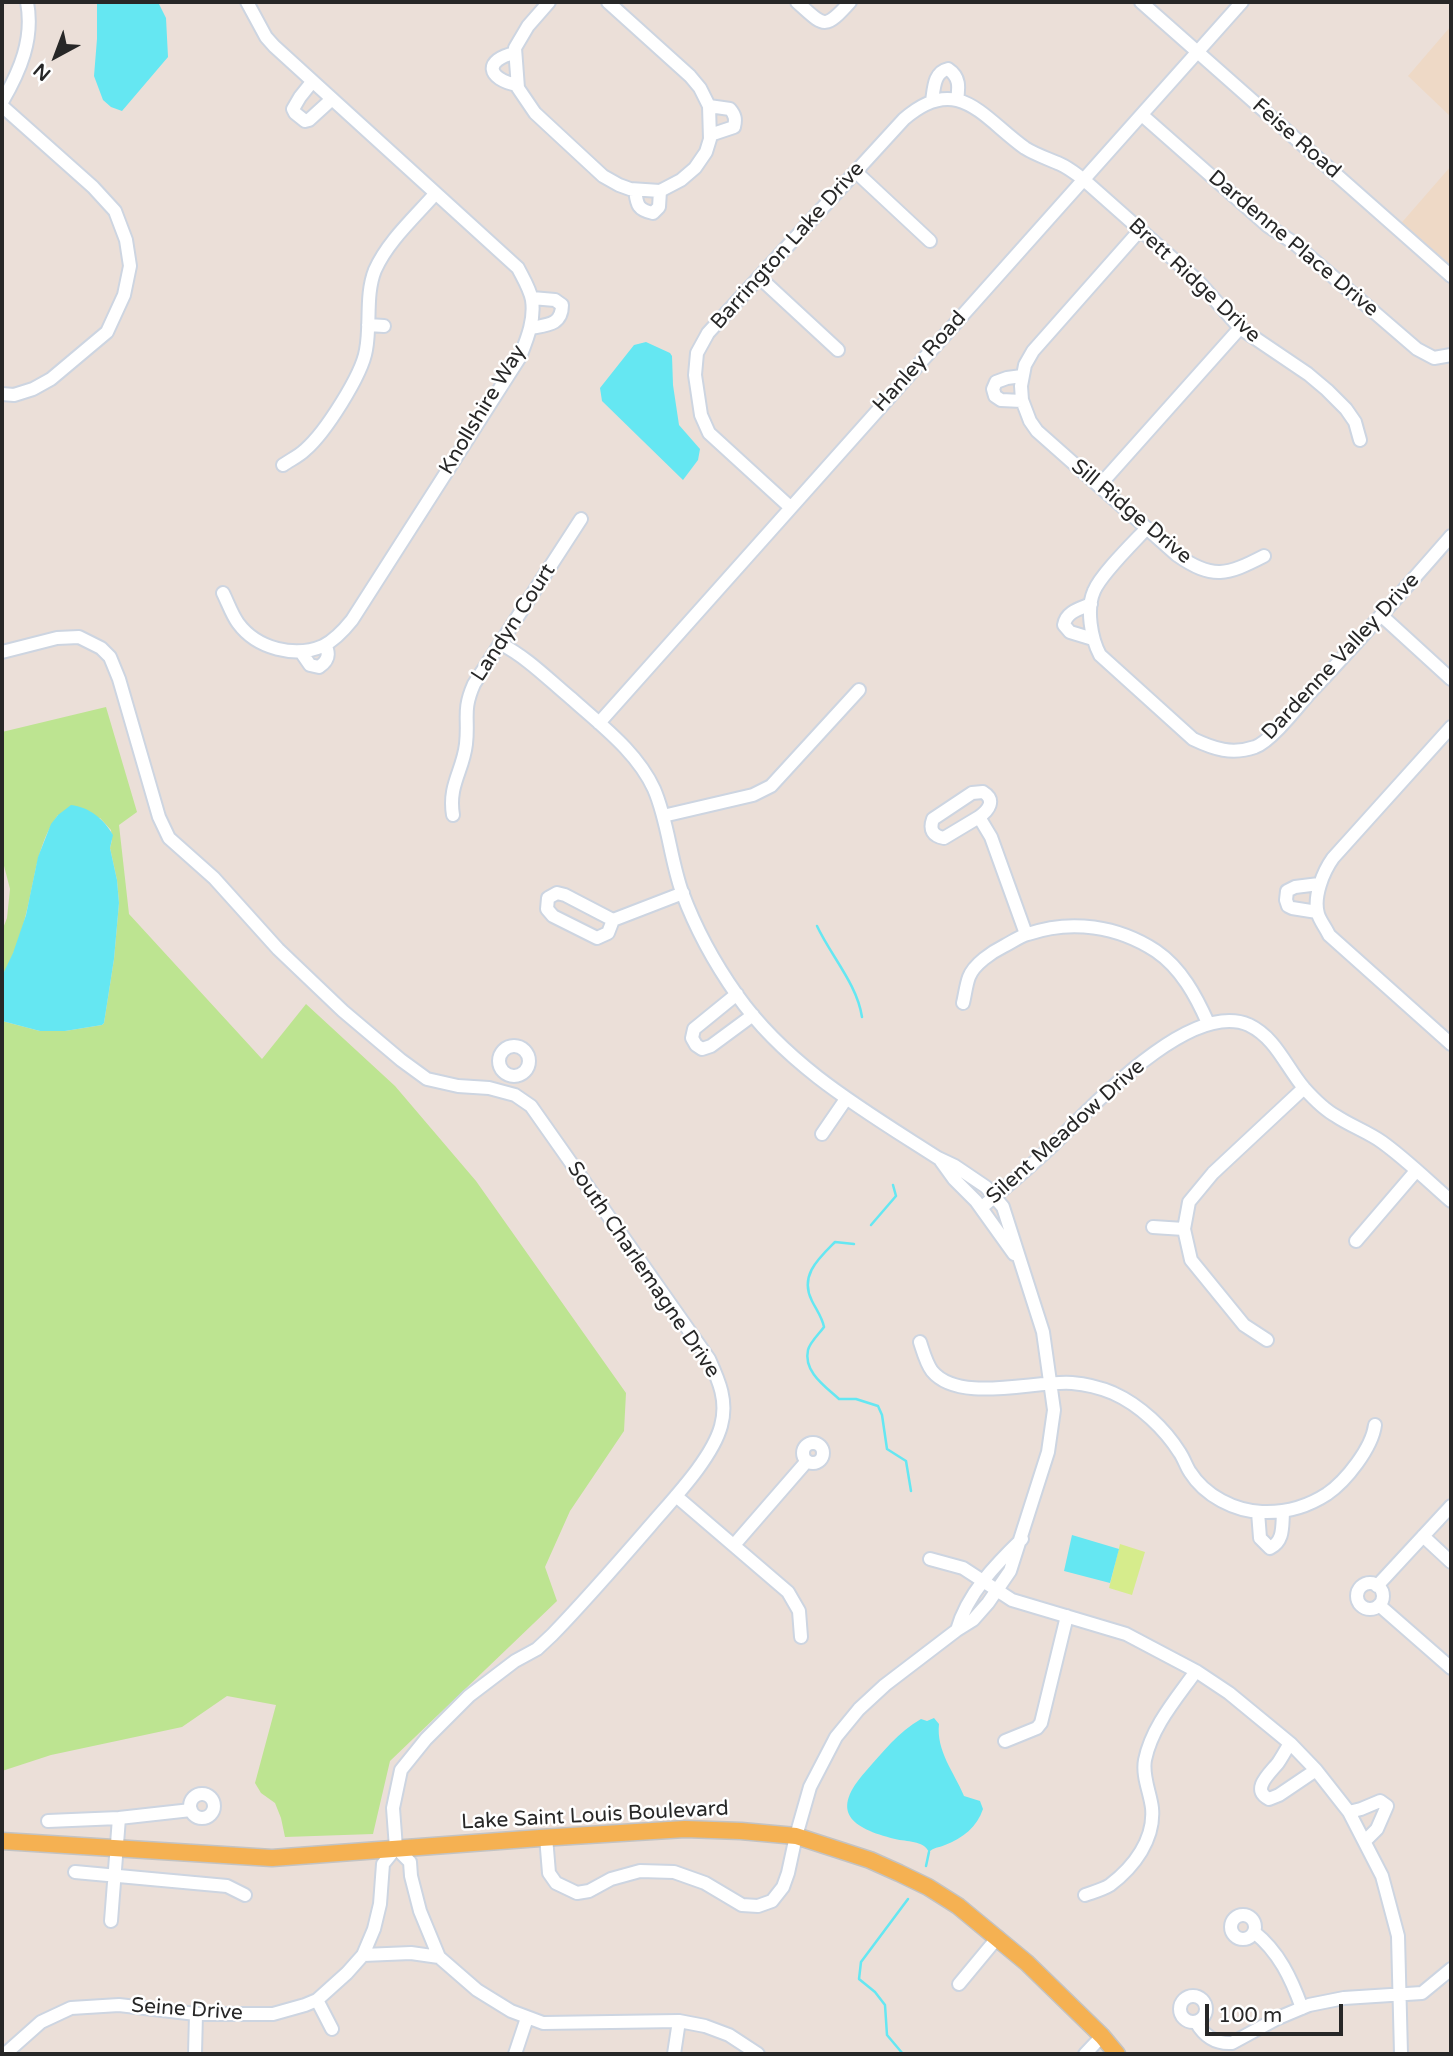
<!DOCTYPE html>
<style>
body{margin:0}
#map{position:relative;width:1453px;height:2056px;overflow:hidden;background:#ebdfd8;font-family:"Varela Round",sans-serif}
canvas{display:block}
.frame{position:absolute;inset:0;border:4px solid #272727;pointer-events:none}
.north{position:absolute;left:21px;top:21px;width:70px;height:70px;-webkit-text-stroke:5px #fff;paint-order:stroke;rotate:221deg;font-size:19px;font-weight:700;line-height:28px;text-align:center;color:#272727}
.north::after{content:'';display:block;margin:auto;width:24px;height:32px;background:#272727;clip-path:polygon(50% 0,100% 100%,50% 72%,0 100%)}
.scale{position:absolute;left:1205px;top:2004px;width:138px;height:32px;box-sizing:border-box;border:4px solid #272727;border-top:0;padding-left:9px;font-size:21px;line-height:24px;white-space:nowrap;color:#272727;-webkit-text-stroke:5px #fff;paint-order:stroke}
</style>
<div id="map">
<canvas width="1453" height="2056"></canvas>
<div class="frame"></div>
<div class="north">N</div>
<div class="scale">100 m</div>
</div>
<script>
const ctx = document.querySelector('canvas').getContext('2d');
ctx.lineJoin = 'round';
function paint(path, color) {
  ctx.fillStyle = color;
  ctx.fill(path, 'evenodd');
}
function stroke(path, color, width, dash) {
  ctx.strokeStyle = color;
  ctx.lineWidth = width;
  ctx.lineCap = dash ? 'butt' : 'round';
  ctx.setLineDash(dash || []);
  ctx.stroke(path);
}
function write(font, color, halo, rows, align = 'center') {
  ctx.font = font + ' "Varela Round",sans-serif';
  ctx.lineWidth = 5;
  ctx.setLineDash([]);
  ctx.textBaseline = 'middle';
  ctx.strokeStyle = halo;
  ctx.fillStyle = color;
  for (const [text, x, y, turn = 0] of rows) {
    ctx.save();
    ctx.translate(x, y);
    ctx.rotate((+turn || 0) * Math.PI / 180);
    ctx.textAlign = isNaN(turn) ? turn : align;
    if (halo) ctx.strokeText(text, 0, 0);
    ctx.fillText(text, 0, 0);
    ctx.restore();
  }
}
const education = new Path2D(`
 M1451 26V117L1408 76Z
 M1451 166V276L1397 228Z`);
const green = new Path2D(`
 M106 707 137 812 119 825 129 914 262 1059 306 1004 395 1086 476 1181 626 1393 624 1431 570 1511 545 1567 557 1601 390 1761 373 1834 285 1837 281 1818 275 1803 261 1793 255 1783 276 1705 227 1696 182 1727 51 1755 2 1771V1021L40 1031H65L102 1025 104 1023 114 959 119 903 117 880 110 848 112 840 111 830 100 818 58 815C36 845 35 880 26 914 21 935 13 958 2 976V931L7 918 10 889 2 858V732Z`);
const pitch = new Path2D(`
 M1120 1544 1145 1552 1132 1595 1109 1588Z`);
const water = new Path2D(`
 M97 2H158L166 18 168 57 122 111 111 107 103 100 94 76 97 39Z
 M646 342 670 353 672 356 673 385 679 425 700 449 698 460 683 480 602 401 600 388 634 345Z
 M71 805C89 807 104 819 113 835L110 848 117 880 119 903 114 959 104 1023 102 1025 65 1031H40L2 1021V976L13 953 26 915 38 857 51 824 58 815Z
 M1072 1535 1119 1549 1110 1583 1064 1571Z
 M934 1718 939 1724C936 1751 954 1772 964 1796L980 1801 983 1809C977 1827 963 1838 945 1845 938 1848 934 1847 929 1852 923 1840 907 1842 895 1839 851 1828 829 1812 866 1771 883 1752 898 1732 921 1719L927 1721Z`);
const stream = new Path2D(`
 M817 926C831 956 857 984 862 1017
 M871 1225 896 1196 893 1185
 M854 1244 835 1242C818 1259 799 1276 812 1301 817 1311 822 1317 824 1327 819 1334 810 1342 808 1350 803 1372 826 1387 839 1399H856L878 1406 882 1415 887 1449 906 1461 911 1491
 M926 1866 929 1852
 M903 2054 887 2035 885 2005 875 1992 859 1979 861 1962 908 1899`);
const minor = new Path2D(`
 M549 2 528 26 515 48 518 88 535 113 603 176 619 185 630 189 660 191 681 180 695 168 706 152 710 139 709 106 700 88 690 76 608 2
 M797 2C824 26 824 31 850 2
 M1141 2 1451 276
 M515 53C483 60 487 79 517 85
 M312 82 300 97 293 109 295 113 305 121 309 120 332 99
 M932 101C934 88 934 72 948 69 960 77 959 87 957 100
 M2 102C20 71 34 39 27 2
 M2 106 93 187 115 211 126 240 130 266 124 295 107 332 51 379 33 389 14 395 2 394
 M709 106 730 109C735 115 736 119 734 127L710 135
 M1142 115 1268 226 1294 243 1417 349 1434 358 1451 355
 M856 172 930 241
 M635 190C637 204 637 210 653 213L659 207 660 191
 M1140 230 1033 351 1025 365 1021 386 1022 400 1030 421 1037 431 1177 555C1213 580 1227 575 1264 556
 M759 277 838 350
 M368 325 384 326
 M531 328C547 325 562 325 562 305L555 300 532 298
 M1022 376 1007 378 996 382 993 389 995 396 1001 400 1022 401
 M283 465C290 460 299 456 305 450 325 433 362 375 366 350 371 324 365 295 375 270 388 241 414 218 435 194
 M1099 486 1240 328
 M790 507 709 433 701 415 695 375 697 353 708 333 904 119C958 72 983 118 1025 148 1036 155 1049 159 1060 164 1069 168 1076 174 1083 179L1198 281 1240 328 1308 374 1327 390 1346 409 1355 422 1360 440
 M1147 528C1134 542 1101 574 1094 591 1086 609 1091 638 1100 655L1193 739C1214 749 1232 755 1255 747 1271 741 1296 709 1308 695 1357 643 1404 590 1451 536
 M223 593C228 603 232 615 238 623 257 649 295 658 323 646 335 640 344 630 352 620L520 357C527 339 535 320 532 300 530 289 523 278 518 268L274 46 266 37 247 2
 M1091 604C1079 609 1066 612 1064 625L1070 632 1093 639
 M1382 616 1451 679
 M501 644C528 658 549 680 572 699 602 726 637 752 654 789 668 821 670 858 682 892 695 927 715 964 737 995 788 1067 865 1111 938 1158L955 1166 986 1187 1003 1207 1043 1332 1054 1410 1048 1452 1010 1571 988 1603 973 1620 957 1630C967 1594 996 1564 1022 1539
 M2 652 57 638 79 637 101 648 110 657 119 679 159 817 169 838 214 878 278 949 343 1011 401 1060 427 1079 458 1086 489 1088 515 1095 531 1106 709 1359C719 1381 728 1401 721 1426 712 1459 672 1500 650 1526 618 1563 586 1600 552 1635L537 1649 515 1661 469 1696 426 1739 401 1770 393 1808 396 1848
 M301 652 310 665 319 667C328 661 330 654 325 645
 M599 723 1242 2
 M1451 727 1333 858C1323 872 1313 897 1318 914 1320 921 1326 928 1329 935L1451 1044
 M453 815C448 785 463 771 466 744 469 718 462 711 474 684L581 519
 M663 816 753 795 771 786 859 690
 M979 817 944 838C933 836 929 830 933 819L972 793 983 792C996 800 989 810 979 817L991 837 1026 934
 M1317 912 1292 908 1288 906 1286 900 1287 891 1295 887 1319 884
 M613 920 608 933 597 938 553 916 547 909 548 898 557 893 565 895 613 920 683 893
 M737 994 694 1029 692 1038 696 1045 702 1049 711 1046 753 1015
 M963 1003C965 995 966 985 969 977 974 964 992 952 1004 946 1012 942 1020 936 1028 934 1071 919 1118 926 1156 951 1181 968 1196 996 1208 1023
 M499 1061a15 15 0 1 1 30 0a15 15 0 1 1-30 0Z
 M822 1134 846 1099
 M941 1161 954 1179 976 1201 1014 1254
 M981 1208C1006 1187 1030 1167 1053 1145 1091 1108 1190 999 1249 1025 1276 1038 1286 1067 1304 1088 1313 1098 1325 1110 1336 1116 1351 1126 1368 1132 1382 1142 1407 1160 1429 1182 1451 1201
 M1153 1227 1184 1229
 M1356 1241 1416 1171
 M1267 1340 1244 1325 1191 1260 1184 1229 1189 1202 1213 1173 1304 1088
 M920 1342C923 1351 926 1363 932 1371 959 1404 1035 1380 1072 1383 1085 1384 1101 1388 1113 1393 1140 1405 1165 1429 1180 1453 1184 1459 1186 1466 1190 1472 1205 1496 1235 1511 1262 1512 1286 1513 1307 1507 1327 1494 1346 1481 1372 1448 1375 1425
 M803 1453a10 10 0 1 1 20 0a10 10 0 1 1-20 0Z
 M676 1496 788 1592 799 1611 801 1637
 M1258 1512 1260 1538 1270 1548C1284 1541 1282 1527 1283 1513
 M1423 1536 1451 1562
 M734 1545 807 1461
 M930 1559 963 1568 1012 1600 1126 1634 1196 1671 1229 1693 1291 1744 1316 1770 1349 1812 1382 1876 1398 1936 1401 2054
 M1357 1596a13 13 0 1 1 26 0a13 13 0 1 1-26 0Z
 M1377 1586 1451 1506
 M1379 1605 1451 1668
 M1005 1741 1037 1728 1041 1723 1067 1616
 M1290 1743C1286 1750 1282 1757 1278 1763 1270 1773 1250 1790 1269 1799L1279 1795 1316 1770
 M190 1806a12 12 0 1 1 24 0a12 12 0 1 1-24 0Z
 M1349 1812 1361 1809 1380 1801 1387 1806 1377 1829 1365 1841
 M48 1821 119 1818 191 1810
 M546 1837 549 1873 556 1883 577 1893 589 1891 611 1879 640 1871 674 1872 705 1883 742 1905 758 1906 772 1901 783 1887 788 1873 796 1836 810 1787 836 1737 859 1709 885 1685 957 1630
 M396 1848 410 1862 411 1876 420 1911 439 1957 477 1990 511 2011 543 2023 679 2021 705 2026 729 2035 758 2054
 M75 1872 227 1886 245 1895
 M1085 1895C1093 1892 1102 1890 1110 1885 1134 1867 1155 1839 1152 1808 1150 1792 1142 1776 1145 1760 1152 1726 1177 1698 1196 1671
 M1231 1927a12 12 0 1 1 24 0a12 12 0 1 1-24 0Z
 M111 1921 119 1818
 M1254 1932C1279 1952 1291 1978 1302 2008
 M363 1955 411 1953 439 1957
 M959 1984 998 1937
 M1180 2009a13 13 0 1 1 26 0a13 13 0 1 1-26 0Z
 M317 2000 332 2029
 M1196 2022C1204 2036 1215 2044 1232 2043L1278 2018 1309 2005 1344 1998 1422 1993 1451 1969
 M5 2054 41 2022 71 2008 119 2005 196 2014H273L305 2005 317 2000 347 1973 363 1955 374 1929 380 1904 383 1864 396 1848
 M195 2054 196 2014
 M515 2054 527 2018
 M674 2054 679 2021
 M1085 2054 1102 2036`);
const major = new Path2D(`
 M2 1841 272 1858 540 1838 685 1829 741 1831 796 1836 870 1860 899 1873 928 1887 958 1906 1027 1963 1102 2036 1117 2054`);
const streetNames = [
 ["Feise Road",1296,139,41],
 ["Dardenne Place Drive",1293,244,40],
 ["Barrington Lake Drive",788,246,-48],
 ["Brett Ridge Drive",1194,281,43],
 ["Hanley Road",920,362,-48],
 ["Knollshire Way",483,410,-59],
 ["Sill Ridge Drive",1131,512,40],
 ["Landyn Court",514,623,-57],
 ["Dardenne Valley Drive",1341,657,-47],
 ["Silent Meadow Drive",1066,1132,-42],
 ["South Charlemagne Drive",643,1270,56],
 ["Lake Saint Louis Boulevard",595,1816,-3],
 ["Seine Drive",187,2010,4]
];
paint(education, '#eed9c6');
paint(green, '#bde491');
paint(pitch, '#d6ec8c');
paint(water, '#65e7f2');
stroke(stream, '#65e7f2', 2.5);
stroke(minor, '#cdd5e1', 16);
stroke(major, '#c3c3c3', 19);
stroke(minor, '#fff', 12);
stroke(major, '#f5b152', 16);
write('21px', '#272727', '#fff', streetNames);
</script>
